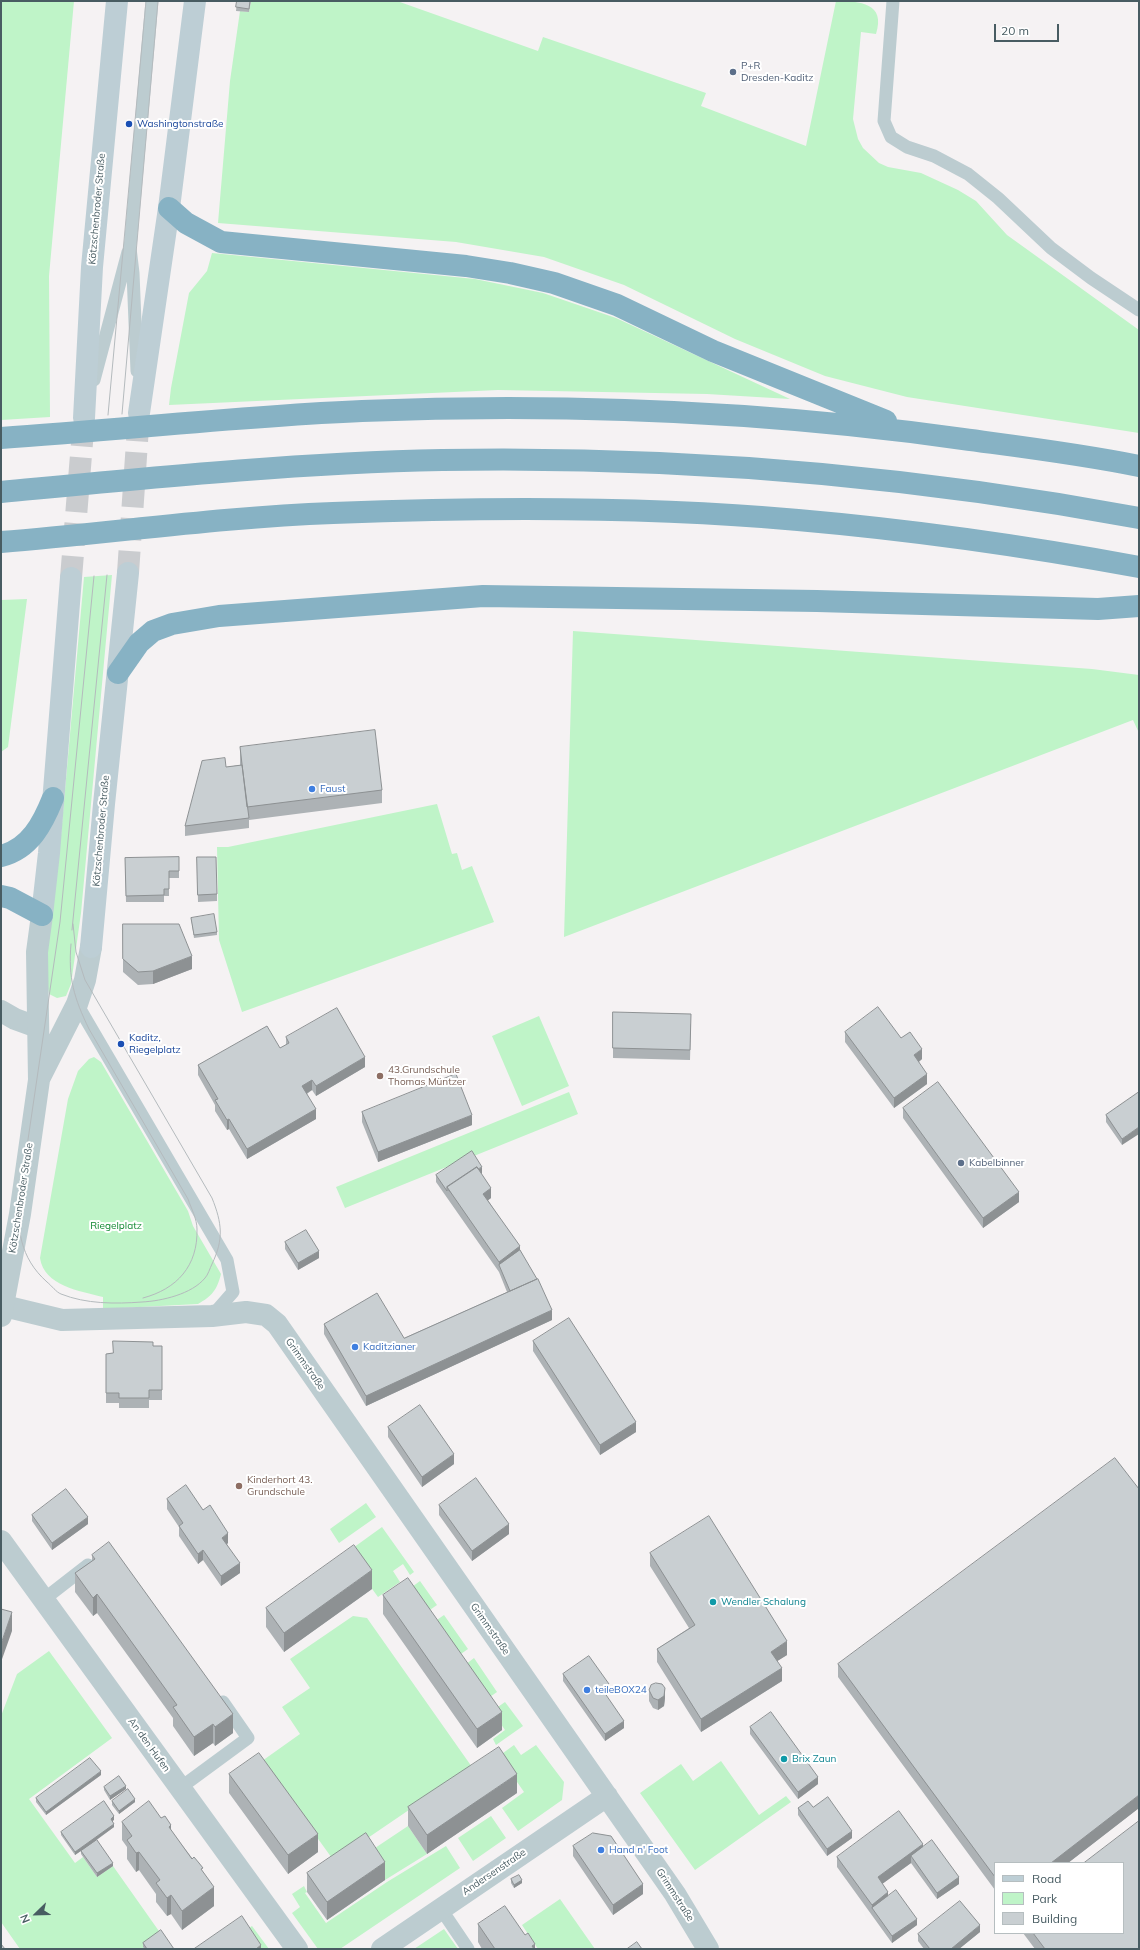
<!DOCTYPE html>
<meta charset="utf-8">
<style>
body{margin:0}
#map{position:relative;width:1140px;height:1950px;overflow:hidden;background:#f5f2f3;font-family:Mulish,sans-serif}
canvas{display:block}
.frame{position:absolute;inset:0;border:2px solid #485c62;pointer-events:none}
.legend{position:absolute;left:994px;top:1862px;width:130px;height:72px;box-sizing:border-box;background:#fff;border:1px solid #b6bec0;margin:0;padding:5px 7px;list-style:none;font-size:12px;color:#485c62}
.legend li{display:flex;align-items:center;gap:8px;height:20px}
.legend b{width:20px;border:1px solid #b6bec0}
.north{position:absolute;left:16px;top:1894px;width:40px;height:40px;-webkit-text-stroke:3px #fff;paint-order:stroke;rotate:247deg;font-size:11px;font-weight:700;line-height:16px;text-align:center;color:#485c62}
.north::after{content:'';display:block;margin:auto;width:14px;height:18px;background:#485c62;clip-path:polygon(50% 0,100% 100%,50% 72%,0 100%)}
.scale{position:absolute;left:994px;top:24px;width:65px;height:18px;box-sizing:border-box;border:2px solid #485c62;border-top:0;padding-left:5px;font-size:12px;line-height:14px;white-space:nowrap;color:#485c62;-webkit-text-stroke:3px #fff;paint-order:stroke}
</style>
<div id="map">
<canvas width="1140" height="1950"></canvas>
<div class="frame"></div>
<ul class="legend">
<li><b style="height:5px;background:#bdced5"></b>Road</li>
<li><b style="height:11px;background:#bff4c8"></b>Park</li>
<li><b style="height:11px;background:#c9cfd2"></b>Building</li>
</ul>
<div class="north">N</div>
<div class="scale">20 m</div>
</div>
<script>
const ctx = document.querySelector('canvas').getContext('2d');
ctx.lineJoin = 'round';
function paint(path, color) {
  ctx.fillStyle = color;
  ctx.fill(path, 'evenodd');
}
function stroke(path, color, width, dash) {
  ctx.strokeStyle = color;
  ctx.lineWidth = width;
  ctx.lineCap = dash ? 'butt' : 'round';
  ctx.setLineDash(dash || []);
  ctx.stroke(path);
}
function write(font, color, halo, rows, align = 'center') {
  ctx.font = font + ' Mulish,sans-serif';
  ctx.lineWidth = 4;
  ctx.setLineDash([]);
  ctx.textBaseline = 'middle';
  ctx.strokeStyle = halo;
  ctx.fillStyle = color;
  for (const [text, x, y, turn = 0] of rows) {
    ctx.save();
    ctx.translate(x, y);
    ctx.rotate((+turn || 0) * Math.PI / 180);
    ctx.textAlign = isNaN(turn) ? turn : align;
    if (halo) ctx.strokeText(text, 0, 0);
    ctx.fillText(text, 0, 0);
    ctx.restore();
  }
}
const green = new Path2D(`
 M1 1H74L49 276 50 417 1 420Z
 M251 1H397L538 51 543 37 706 93 701 106 806 146 836 1C860 1 886 3 876 34L861 32 853 119 858 139 863 148 879 163 888 167 921 173 958 190 976 201 1007 235 1139 330V433L907 397 825 376 735 339 624 285 544 257 456 242 218 223 230 81 240 11 249 12Z
 M212 253 475 279 543 293 616 318 790 399 707 394 498 390 169 405 171 388 189 293 207 271Z
 M112 575 81 913 71 984 66 996 57 998 49 994 45 973 61 835 84 577Z
 M27 599 8 747 1 752V600Z
 M573 631 1092 669 1139 675V733L1133 720 564 937Z
 M437 804 452 854 457 853 462 870 472 866 494 922 242 1012 219 940 217 847H228Z
 M539 1016 569 1086 522 1106 492 1036Z
 M94 1057 101 1062 188 1211 193 1226 221 1274C217 1290 212 1296 198 1304L103 1309V1297C80 1291 44 1286 40 1258L68 1099 78 1071 89 1059Z
 M569 1092 578 1114 345 1208 336 1187Z
 M366 1503 376 1517 339 1543 330 1529Z
 M382 1527 414 1572 410 1575 403 1564 393 1571 400 1582 378 1597 346 1553Z
 M420 1581 437 1605 424 1614 385 1607Z
 M444 1615 468 1649 455 1658 431 1624Z
 M353 1616 367 1618 472 1767 334 1861 262 1761 300 1734 282 1707 310 1688 290 1659Z
 M49 1651 112 1738 29 1799 75 1863 83 1857 97 1877 113 1866 161 1934 143 1946 145 1949H20L1 1922V1716L17 1674Z
 M474 1658 497 1692 484 1701 461 1668Z
 M505 1702 523 1726 496 1745 493 1739 505 1730 492 1711Z
 M514 1745 521 1755 536 1745 564 1782 562 1800 518 1831 502 1808 524 1792 499 1756Z
 M721 1761 759 1815 786 1796 791 1802 695 1870 640 1793 681 1764 693 1781Z
 M491 1816 506 1838 473 1861 458 1838Z
 M408 1826 427 1854 385 1880 366 1854Z
 M446 1846 460 1868 340 1949H318L292 1913 300 1907 292 1894 304 1886 307 1892 305 1893 326 1923 387 1882Z
 M560 1899 595 1949H538L522 1925Z
 M252 1926 269 1949H254L243 1932Z
 M444 1929 458 1949H414Z`);
const secondaryTunnel = new Path2D(`
 M128 573 139 413
 M71 578 84 418`);
const service = new Path2D(`
 M893 1 884 121 891 137 907 147 934 156 968 174 998 198 1051 248 1091 278 1139 310
 M137 371 133 273 130 248 152 1
 M94 380 128 252
 M77 1004 227 1260 233 1292 212 1316
 M43 1600 88 1565
 M180 1788 248 1738 223 1702
 M441 1909 468 1949`);
const minor = new Path2D(`
 M1 1011 15 1019 37 1027
 M4 1306 62 1320 212 1316 246 1312 266 1315 277 1324 675 1894 708 1949
 M1 1541 297 1949
 M382 1949 607 1796`);
const tertiary = new Path2D(`
 M39 1079 77 1004 85 980 91 947
 M1 1316 20 1214 39 1080 37 952 42 915`);
const secondary = new Path2D(`
 M139 413 169 208 195 1
 M84 418 92 267 117 1
 M42 915 49 853 71 578
 M91 947 104 804 128 573`);
const motorway = new Path2D(`
 M169 208 186 223 221 242 466 266 510 273 554 283 617 305 713 351 886 421
 M1 438C121 430 241 416 362 411 563 403 764 411 963 439 1022 447 1081 454 1139 466
 M1 492C148 478 294 463 442 460 675 456 909 475 1139 518
 M1 542C112 533 222 517 333 513 487 507 644 506 798 520 912 530 1026 546 1139 567
 M118 673 139 643 153 631 172 624 219 616 483 596 817 601 1098 609 1139 606
 M1 856C30 849 43 823 53 798
 M1 896 10 898 42 915`);
const tram = new Path2D(`
 M122 414 158 1
 M108 415 146 1
 M73 924 76 952 85 980 212 1198C222 1223 224 1239 212 1264 210 1268 208 1275 205 1278 192 1294 162 1301 142 1302 115 1304 86 1304 61 1294 56 1292 52 1286 47 1282 20 1258 16 1228 20 1194L60 922 94 576
 M72 930 107 575
 M71 944C68 978 74 998 89 1029L188 1199C191 1208 197 1219 197 1229 198 1266 177 1289 143 1298`);
const wall = new Path2D(`
 M237 1H251L249 12 236 11Z
 M240 747 382 790V803L249 820V828L185 836V826L226 767 240 765Z
 M179 857V878H169V896H164V902H126L125 858Z
 M197 857 217 894V901L198 902Z
 M191 918 217 932V935L194 938Z
 M123 924 192 969 153 984 138 985 123 972Z
 M613 1012 691 1024 690 1060 613 1058Z
 M845 1032 901 1038 922 1059 919 1062 927 1084 894 1108 845 1042Z
 M286 1037 365 1067 316 1096 312 1090 307 1094 316 1119 247 1159 229 1129 227 1130 215 1111V1105L198 1075V1065L280 1048 286 1045Z
 M1139 1092 1122 1145 1106 1122V1115Z
 M903 1108 1019 1202 983 1228 903 1118Z
 M362 1112 472 1125 378 1162 362 1122Z
 M482 1173 481 1174 491 1198 488 1200 520 1250 552 1320 366 1406 324 1334V1324L404 1338 507 1292 499 1272 436 1182V1175Z
 M285 1242 319 1258 298 1270 285 1249Z
 M533 1341 636 1432 600 1455 533 1351Z
 M153 1346H162V1400H149V1408H119V1403H106V1354L113 1353Z
 M388 1427 454 1464 422 1487 388 1437Z
 M167 1499 203 1510 228 1543 227 1544 240 1573 221 1586 203 1560 198 1564 179 1536V1527L167 1509Z
 M439 1505 509 1534 472 1561 439 1515Z
 M32 1515 88 1524 52 1550 32 1521Z
 M650 1553 787 1655 777 1661 782 1681 701 1732 657 1662V1649L689 1628 650 1566Z
 M92 1555 233 1733 215 1746 213 1743 194 1756 173 1726V1718L97 1613 93 1616 75 1592V1573L92 1561Z
 M372 1589 284 1652 266 1627V1608Z
 M383 1595 502 1730 477 1748 383 1614Z
 M838 1664 1139 1808 1068 1863H995V1890L838 1677Z
 M563 1674 609 1691 605 1694 624 1728 605 1741 563 1681Z
 M649 1690 665 1698 664 1706 658 1710 653 1708 649 1701Z
 M750 1727 818 1784 798 1799 750 1734Z
 M229 1774 318 1852 288 1874 229 1793Z
 M101 1775 46 1815 36 1802V1798Z
 M104 1787 126 1789 110 1800 104 1790Z
 M517 1793 427 1854 408 1826V1807Z
 M112 1801 135 1802 119 1814 112 1805Z
 M813 1807 852 1838 827 1856 798 1815V1808Z
 M161 1818 203 1872 214 1906 182 1930 171 1914 167 1916 156 1902V1894L139 1870 136 1872 127 1859V1847L122 1840V1822Z
 M114 1820 112 1821 114 1827 86 1848 113 1866 97 1877 81 1854V1851L75 1855 61 1835V1832Z
 M573 1846 643 1894 613 1915 573 1856Z
 M923 1847 959 1884 937 1899 911 1863 882 1884 888 1896 917 1925 892 1943 837 1867V1857Z
 M307 1873 385 1880 327 1920 307 1892Z
 M511 1879 522 1883 514 1888 511 1883Z
 M478 1924 525 1935 535 1949H482L478 1942Z
 M980 1932 959 1949H924L918 1941V1934Z
 M1023 1933H1123L1139 1949H1035Z
 M143 1943 174 1949H145L143 1947Z`);
const shadedWall = new Path2D(`
 M192 956V969L153 984V971Z
 M922 1049V1059L914 1065V1055Z
 M365 1057V1067L316 1096V1086Z
 M927 1074V1084L894 1108V1098Z
 M312 1080V1090L302 1096V1086Z
 M316 1109V1119L247 1159V1149Z
 M472 1115V1125L378 1162V1152Z
 M229 1119V1129L227 1130V1120Z
 M1139 1127V1134L1122 1145V1139Z
 M482 1167V1173L452 1194 448 1190Z
 M491 1188V1198L483 1204V1194Z
 M1019 1192V1202L983 1228V1218Z
 M520 1246V1256L499 1265V1262Z
 M319 1251V1258L298 1270V1263Z
 M552 1310V1320L366 1406V1396Z
 M636 1422V1432L600 1455V1445Z
 M454 1454V1464L422 1487V1477Z
 M88 1517V1524L52 1550V1543Z
 M509 1524V1534L472 1561V1551Z
 M228 1533V1543L222 1548V1538Z
 M203 1550V1560L198 1564V1554Z
 M240 1563V1573L221 1586V1576Z
 M372 1570V1589L284 1652V1633Z
 M97 1594V1613L93 1616V1598Z
 M12 1612V1631L1 1662V1644Z
 M787 1641V1655L771 1665V1652Z
 M782 1668V1681L701 1732V1719Z
 M609 1684V1691L602 1696V1689Z
 M665 1688V1698L664 1706 658 1710V1700Z
 M502 1712V1730L477 1748V1729Z
 M233 1714V1733L215 1746V1727Z
 M624 1721V1728L605 1741V1734Z
 M213 1724V1743L194 1756V1737Z
 M101 1771V1775L46 1815V1812Z
 M517 1774V1793L427 1854V1835Z
 M818 1777V1784L798 1799V1792Z
 M126 1786V1789L110 1800V1796Z
 M1139 1795V1808L1068 1863H1051Z
 M135 1799V1802L119 1814V1811Z
 M114 1816V1820L111 1822V1819Z
 M114 1824V1827L75 1855V1852Z
 M171 1825V1844L169 1827Z
 M852 1831V1838L827 1856V1849Z
 M318 1834V1852L288 1874V1855Z
 M923 1844V1854L911 1856V1863L878 1887V1877Z
 M139 1852V1870L136 1872V1853Z
 M385 1862V1880L327 1920V1902Z
 M113 1863V1866L97 1877V1873Z
 M959 1877V1884L937 1899V1893Z
 M522 1880V1883L514 1888V1885Z
 M643 1884V1894L613 1915V1905Z
 M214 1887V1906L182 1930V1911Z
 M888 1892V1902L872 1908V1905Z
 M171 1895V1914L167 1916V1898Z
 M917 1919V1925L892 1943V1936Z
 M980 1925V1932L959 1949H951Z
 M535 1944V1949H532V1946Z
 M261 1945V1949H256Z`);
const building = new Path2D(`
 M237 1H250L249 9 236 7Z
 M375 730 382 790 247 807 240 747Z
 M225 758 226 767 242 765 249 818 185 826 202 761Z
 M179 857V871H169V889H164V895L126 896 125 858Z
 M197 857H216L217 894 198 895Z
 M214 914 217 932 194 935 191 918Z
 M123 924H179L192 956 153 971 138 972 123 959Z
 M878 1007 901 1038 910 1032 922 1049 914 1055 927 1074 894 1098 845 1032Z
 M337 1008 365 1057 316 1086 312 1080 302 1086 316 1109 247 1149 229 1119 227 1120 215 1100 218 1099 198 1065 267 1026 280 1048 289 1043 286 1037Z
 M613 1012 691 1014 690 1050 613 1048Z
 M456 1074 472 1115 378 1152 362 1112Z
 M938 1082 1019 1192 983 1218 903 1108Z
 M1139 1092V1127L1122 1139 1106 1115Z
 M472 1151 482 1167 478 1169 477 1167 447 1187V1191L436 1175Z
 M477 1167 491 1188 483 1194 520 1246 499 1262 447 1187Z
 M306 1230 319 1251 298 1263 285 1242Z
 M520 1250 537 1279 510 1291 499 1265Z
 M538 1279 552 1310 366 1396 324 1324 377 1293 404 1338Z
 M569 1318 636 1422 600 1445 533 1341Z
 M113 1341 153 1342V1346H162V1390H149V1398H119V1393H106V1354L113 1353Z
 M420 1405 454 1454 422 1477 388 1427Z
 M1115 1458 1139 1489V1795L1051 1863H995V1877L838 1664Z
 M476 1478 509 1524 472 1551 439 1505Z
 M186 1485 203 1510 210 1505 228 1533 222 1538 240 1563 221 1576 203 1550 198 1554 179 1526 183 1523 167 1499Z
 M66 1489 88 1517 52 1543 32 1515Z
 M709 1516 787 1641 771 1652 782 1668 701 1719 657 1649 695 1625 650 1553Z
 M109 1542 233 1714 215 1727 213 1724 194 1737 173 1707 177 1705 97 1594 93 1598 75 1573 95 1559 92 1555Z
 M354 1545 372 1570 284 1633 266 1608Z
 M408 1578 502 1712 477 1729 383 1595Z
 M1 1609 12 1612 1 1644Z
 M589 1656 609 1684 602 1689 624 1721 605 1734 563 1674Z
 M656 1683 662 1684 665 1688 664 1696 658 1700 653 1698 649 1690 651 1685Z
 M771 1712 818 1777 798 1792 750 1727Z
 M499 1747 517 1774 427 1835 408 1807Z
 M259 1753 318 1834 288 1855 229 1774Z
 M90 1758 101 1771 46 1812 36 1798Z
 M119 1776 126 1786 110 1796 104 1787Z
 M128 1789 135 1799 119 1811 112 1801Z
 M828 1797 852 1831 827 1849 798 1808 808 1801 813 1807Z
 M104 1801 114 1816 111 1819 114 1824 75 1852 61 1832Z
 M149 1801 161 1818 165 1816 171 1825 169 1827 192 1859 194 1857 199 1863 203 1868 201 1869 214 1887 182 1911 171 1895 167 1898 156 1883 160 1880 139 1852 136 1853 127 1840 132 1836 122 1822Z
 M899 1811 923 1844 878 1877 888 1892 872 1905 837 1857Z
 M1139 1821V1949H1045L1033 1933H1123V1863H1084Z
 M366 1833 385 1862 327 1902 307 1873Z
 M593 1833 611 1836 643 1884 613 1905 573 1846Z
 M97 1840 113 1863 97 1873 81 1851Z
 M932 1840 959 1877 937 1893 911 1856Z
 M519 1875 522 1880 514 1885 511 1879Z
 M896 1890 917 1919 892 1936 872 1908Z
 M960 1901 980 1925 951 1949H930L918 1934Z
 M505 1906 525 1935 528 1933 535 1944 532 1946 534 1949H495L478 1924Z
 M242 1916 261 1945 256 1949H194Z
 M161 1930 174 1949H147L143 1943Z
 M637 1942 642 1949H627Z
 M1 1944 5 1949H1Z`);
const markers = [
 [733,72,4,"#5c6f8a"],
 [129,124,4,"#1a4fb4"],
 [312,789,4,"#3f7fe0"],
 [121,1044,4,"#1a4fb4"],
 [380,1076,4,"#8d6e63"],
 [961,1163,4,"#5c6f8a"],
 [355,1347,4,"#3f7fe0"],
 [239,1486,4,"#8d6e63"],
 [713,1602,4,"#0f9aa8"],
 [587,1690,4,"#3f7fe0"],
 [784,1759,4,"#0f9aa8"],
 [601,1850,4,"#3f7fe0"]
];
const serviceNames = [
 ["P+R",741,66],
 ["Dresden-Kaditz",741,78],
 ["Kabelbinner",969,1163]
];
const transitNames = [
 ["Washingtonstraße",137,124],
 ["Kaditz,",129,1038],
 ["Riegelplatz",129,1050]
];
const streetNames = [
 ["Kötzschenbroder Straße",97,209,-85],
 ["Kötzschenbroder Straße",101,831,-85],
 ["Kötzschenbroder Straße",21,1198,-81],
 ["Grimmstraße",305,1364,55],
 ["Grimmstraße",490,1629,55],
 ["An den Hufen",149,1745,54],
 ["Andersenstraße",494,1872,-34],
 ["Grimmstraße",675,1895,57]
];
const shopNames = [
 ["Faust",320,789],
 ["Kaditzianer",363,1347],
 ["teileBOX24",595,1690],
 ["Hand n' Foot",609,1850]
];
const educationNames = [
 ["43.Grundschule",388,1070],
 ["Thomas Müntzer",388,1082],
 ["Kinderhort 43.",247,1480],
 ["Grundschule",247,1492]
];
const parkNames = [
 ["Riegelplatz",116,1226]
];
const cultureNames = [
 ["Wendler Schalung",721,1602],
 ["Brix Zaun",792,1759]
];
paint(green, '#bff4c8');
stroke(secondaryTunnel, '#cacccf', 22, [22, 11]);
stroke(service, '#bcccd0', 13);
stroke(minor, '#bcccd0', 22);
stroke(tertiary, '#bcccd0', 22);
stroke(secondary, '#bdced5', 22);
stroke(motorway, '#87b2c4', 22);
stroke(tram, '#b4babd', 1);
paint(wall, '#adb2b5');
paint(shadedWall, '#8d9193');
paint(building, '#c9cfd2');
stroke(building, '#8d9193', 1);
for (const [x, y, r, color] of markers) {
  const dot = new Path2D();
  dot.arc(x, y, r, 0, 2 * Math.PI);
  ctx.fillStyle = color;
  ctx.fill(dot);
  stroke(dot, '#fff', 1.5);
}
write('10px', '#4e5e75', '#fff', serviceNames, 'left');
write('10px', '#164399', '#fff', transitNames, 'left');
write('10px', '#485c62', '#fff', streetNames);
write('10px', '#366cbe', '#fff', shopNames, 'left');
write('10px', '#785e54', '#fff', educationNames, 'left');
write('10px', '#0f8730', '#fff', parkNames);
write('10px', '#0d838f', '#fff', cultureNames, 'left');
</script>
